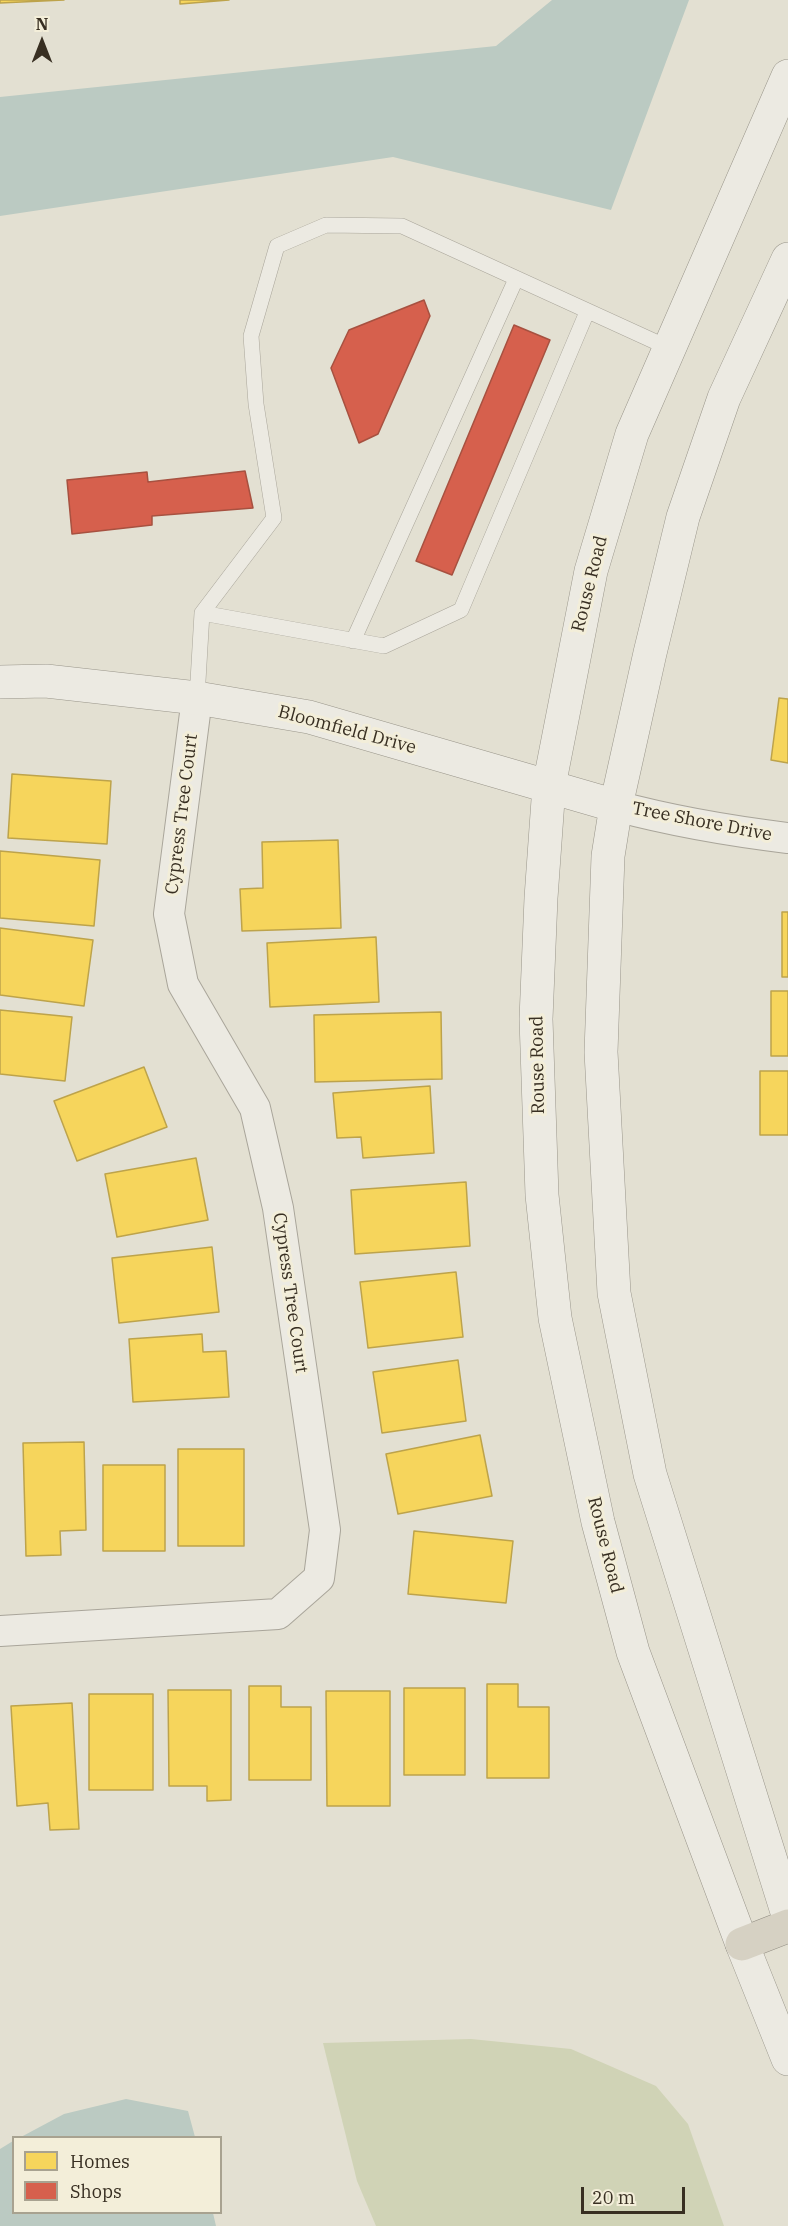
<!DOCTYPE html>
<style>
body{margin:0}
#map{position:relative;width:788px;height:2226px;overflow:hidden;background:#e3e0d2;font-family:"IBM Plex Serif",serif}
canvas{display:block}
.legend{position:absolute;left:12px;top:2136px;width:210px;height:78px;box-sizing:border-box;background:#f3eed9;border:2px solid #a8a290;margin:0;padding:8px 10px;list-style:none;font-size:18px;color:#382f22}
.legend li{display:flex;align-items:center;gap:12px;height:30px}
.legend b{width:30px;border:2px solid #a8a290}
.north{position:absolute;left:12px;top:12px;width:60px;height:60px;-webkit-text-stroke:4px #f3eed9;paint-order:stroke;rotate:0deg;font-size:16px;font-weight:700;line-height:24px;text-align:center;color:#382f22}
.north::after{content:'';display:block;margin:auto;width:21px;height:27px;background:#382f22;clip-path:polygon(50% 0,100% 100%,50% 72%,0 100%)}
.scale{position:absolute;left:581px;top:2187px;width:104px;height:27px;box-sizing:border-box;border:3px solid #382f22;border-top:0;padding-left:8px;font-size:18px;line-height:21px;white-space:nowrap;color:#382f22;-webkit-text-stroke:4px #f3eed9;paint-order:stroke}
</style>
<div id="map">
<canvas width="788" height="2226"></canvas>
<ul class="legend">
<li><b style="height:16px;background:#f6d55c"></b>Homes</li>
<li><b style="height:16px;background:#d6604d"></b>Shops</li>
</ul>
<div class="north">N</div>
<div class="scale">20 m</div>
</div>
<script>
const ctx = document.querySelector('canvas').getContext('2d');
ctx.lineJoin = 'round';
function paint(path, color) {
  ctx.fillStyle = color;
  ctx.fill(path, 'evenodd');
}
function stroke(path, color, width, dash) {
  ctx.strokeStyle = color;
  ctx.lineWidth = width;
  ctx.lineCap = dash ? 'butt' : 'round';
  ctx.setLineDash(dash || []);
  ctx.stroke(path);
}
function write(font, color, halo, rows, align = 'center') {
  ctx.font = font + ' "IBM Plex Serif",serif';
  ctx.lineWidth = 6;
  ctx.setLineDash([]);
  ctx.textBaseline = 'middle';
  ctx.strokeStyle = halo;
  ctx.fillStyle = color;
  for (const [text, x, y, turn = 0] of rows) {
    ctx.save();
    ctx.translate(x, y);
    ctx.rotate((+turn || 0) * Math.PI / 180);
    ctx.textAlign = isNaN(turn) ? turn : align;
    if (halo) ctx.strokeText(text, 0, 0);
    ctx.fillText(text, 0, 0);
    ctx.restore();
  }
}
const green = new Path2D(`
 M471 2039 571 2049 656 2086 688 2124 724 2226H376L357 2181 323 2043Z`);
const water = new Path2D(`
 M552 0H689L611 210 393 157 0 216V97L496 46Z
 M126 2099 188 2111 195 2137H21L64 2114Z
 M13 2141 14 2212 213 2213 216 2226H0V2149Z`);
const homes = new Path2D(`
 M0 0H64L0 3Z
 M180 0H229L180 4Z
 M779 698 788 699V763L771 760Z
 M12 774 111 781 107 844 8 838Z
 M338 840 341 928 242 931 240 889 263 888 262 842Z
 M0 851 100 860 94 926 0 918Z
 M782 912H788V977H782Z
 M0 928 93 940 84 1006 0 995Z
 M376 937 379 1002 270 1007 267 943Z
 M771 991H788V1056H771Z
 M0 1010 72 1017 65 1081 0 1074Z
 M441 1012 442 1079 315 1082 314 1015Z
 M144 1067 167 1127 77 1161 54 1101Z
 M760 1071H788V1135H760Z
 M430 1086 434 1153 363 1158 361 1137 337 1138 333 1093Z
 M196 1158 208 1220 117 1237 105 1174Z
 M466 1182 470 1246 355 1254 351 1190Z
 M212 1247 219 1312 119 1323 112 1258Z
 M456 1272 463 1337 368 1348 360 1282Z
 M202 1334 203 1352 226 1351 229 1397 133 1402 129 1339Z
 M458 1360 466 1421 382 1433 373 1372Z
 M480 1435 492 1496 398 1514 386 1454Z
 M84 1442 86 1530 60 1531 61 1555 26 1556 23 1443Z
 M178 1449H244V1546H178Z
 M103 1465H165V1551H103Z
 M414 1531 513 1541 506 1603 408 1594Z
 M487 1684H518V1707H549V1778H487Z
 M249 1686H281V1707H311V1780H249Z
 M404 1688H465V1775H404Z
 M168 1690H231V1800L207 1801V1786H169Z
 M326 1691H390V1806H327Z
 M89 1694H153V1790H89Z
 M72 1703 79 1829 50 1830 48 1803 17 1806 11 1706Z`);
const shops = new Path2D(`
 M424 300 430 316 378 434 359 443 331 368 349 330Z
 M514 325 550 340 452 575 416 561Z
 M245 471 253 508 152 516V525L72 534 67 480 147 472 148 482Z`);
const lane = new Path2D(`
 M202 613 384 646 461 610 587 312
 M353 641 516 279
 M197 698 202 613 274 518 256 404 251 336 277 246 326 225 402 226 669 348`);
const street = new Path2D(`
 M616 806C672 821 730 831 788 838
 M0 1631 278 1614 319 1578 325 1530 278 1208 255 1108 183 984 169 914 197 698`);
const secondary = new Path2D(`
 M788 76 632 434 591 571 549 786 541 898 536 1019 542 1195 555 1318 598 1522 633 1652 742 1944 788 2059
 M788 259 724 398 683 517 650 653 616 806 608 856 601 1052 614 1293 650 1474 788 1915
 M0 682 46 681 197 698 309 717 616 806`);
const highway = new Path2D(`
 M742 1944 788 1926`);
const streetNames = [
 ["Rouse Road",590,584,-76],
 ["Bloomfield Drive",347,730,15],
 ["Cypress Tree Court",182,814,-83],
 ["Tree Shore Drive",702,822,11],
 ["Rouse Road",538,1065,-91],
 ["Cypress Tree Court",290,1293,82],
 ["Rouse Road",605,1545,76]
];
paint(green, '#d0d3b6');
paint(water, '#bbcac2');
paint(homes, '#f6d55c');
stroke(homes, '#bda34b', 1.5);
paint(shops, '#d6604d');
stroke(shops, '#a75140', 1.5);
stroke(lane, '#a9a59a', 16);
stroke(street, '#a9a59a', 32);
stroke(secondary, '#99958a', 34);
stroke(highway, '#8f8b81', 34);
stroke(lane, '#eceae2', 15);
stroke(street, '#eceae2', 30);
stroke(secondary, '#eceae2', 33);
stroke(highway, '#d6d1c3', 33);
write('18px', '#382f22', '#f3eed9', streetNames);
</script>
